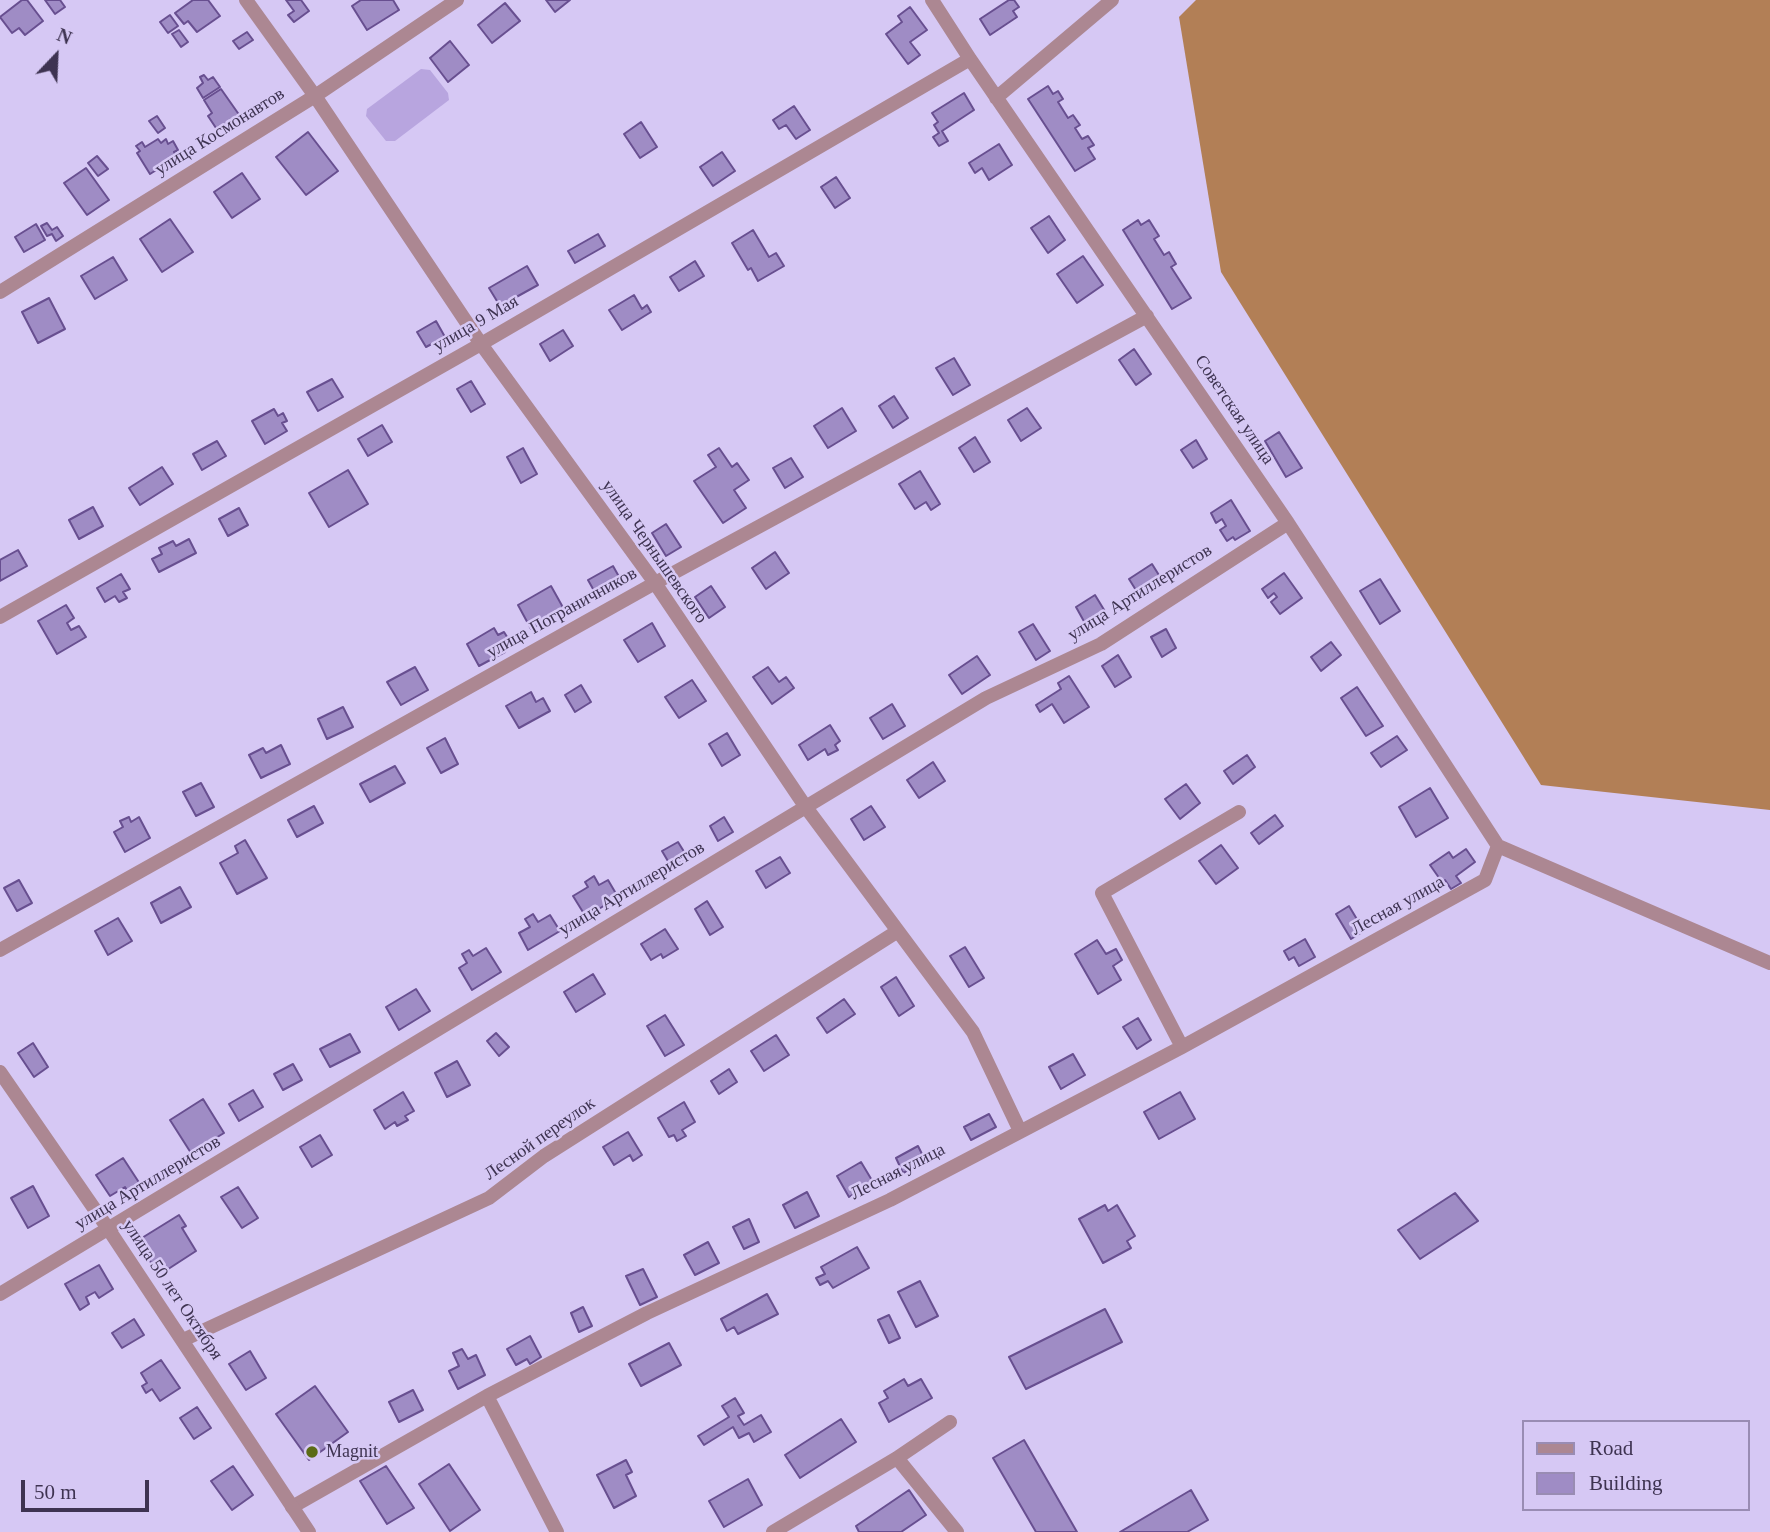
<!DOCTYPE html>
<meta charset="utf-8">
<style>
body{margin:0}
#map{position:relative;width:1770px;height:1532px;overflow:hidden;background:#d6c8f4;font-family:"Times New Roman",serif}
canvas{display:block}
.legend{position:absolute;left:1522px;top:1420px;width:228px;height:91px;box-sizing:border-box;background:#d6c8f4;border:2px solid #998cb3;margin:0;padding:9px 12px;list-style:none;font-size:21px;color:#3e3351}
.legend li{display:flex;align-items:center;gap:14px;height:35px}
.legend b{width:35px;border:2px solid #998cb3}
.north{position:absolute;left:21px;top:21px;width:70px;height:70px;-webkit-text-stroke:5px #d6c8f4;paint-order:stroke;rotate:23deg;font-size:19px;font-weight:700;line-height:28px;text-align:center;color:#3e3351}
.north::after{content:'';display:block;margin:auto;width:24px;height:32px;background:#3e3351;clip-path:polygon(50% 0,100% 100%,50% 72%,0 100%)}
.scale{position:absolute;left:21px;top:1480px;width:128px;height:32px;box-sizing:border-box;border:4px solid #3e3351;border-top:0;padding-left:9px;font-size:21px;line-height:24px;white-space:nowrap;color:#3e3351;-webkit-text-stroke:5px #d6c8f4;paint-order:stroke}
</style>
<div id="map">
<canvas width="1770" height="1532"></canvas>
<ul class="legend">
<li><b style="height:9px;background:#ac8792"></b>Road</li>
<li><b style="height:19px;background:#9f8cc5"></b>Building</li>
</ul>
<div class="north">N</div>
<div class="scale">50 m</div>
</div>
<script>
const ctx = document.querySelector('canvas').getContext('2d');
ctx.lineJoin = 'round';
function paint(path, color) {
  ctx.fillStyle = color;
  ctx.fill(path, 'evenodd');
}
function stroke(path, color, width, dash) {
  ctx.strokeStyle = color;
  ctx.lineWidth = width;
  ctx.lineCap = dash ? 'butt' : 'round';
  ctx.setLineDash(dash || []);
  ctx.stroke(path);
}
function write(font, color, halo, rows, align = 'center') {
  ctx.font = font + ' "Times New Roman",serif';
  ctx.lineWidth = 5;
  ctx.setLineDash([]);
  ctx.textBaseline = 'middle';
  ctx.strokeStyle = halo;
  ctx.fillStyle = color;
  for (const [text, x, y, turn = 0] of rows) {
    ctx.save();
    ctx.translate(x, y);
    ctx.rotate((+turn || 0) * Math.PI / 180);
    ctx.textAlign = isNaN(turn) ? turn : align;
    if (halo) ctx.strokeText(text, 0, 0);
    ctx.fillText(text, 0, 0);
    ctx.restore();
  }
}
const forest = new Path2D(`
 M1196 0H1770V810L1541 785 1221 272 1179 17Z`);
const water = new Path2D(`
 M421 69 430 70 448 93 449 100 395 141H386L366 116 367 109Z`);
const building = new Path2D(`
 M22 0H27L43 21 25 35 19 28 12 33 0 17Z
 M45 0H60L65 7 55 14Z
 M193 0H208L220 16 197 32 188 21 184 24 175 13Z
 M286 0H301L309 11 294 22 288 15 294 11Z
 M361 0H393L399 10 367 30 352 6Z
 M546 0H570L555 12Z
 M1009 0H1014L1019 7 1013 11 1017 17 990 35 980 19Z
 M505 3 520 21 492 43 478 25Z
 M910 7 927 30 910 42 920 55 908 64 886 34 902 22 898 16Z
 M170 15 178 26 168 33 160 22Z
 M179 30 188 42 181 47 172 34Z
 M247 32 253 40 239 49 233 41Z
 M450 41 469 65 448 82 430 58Z
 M204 75 208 80 213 77 220 87 203 98 197 88 203 83 200 77Z
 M1048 86 1053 94 1058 91 1063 99 1058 102 1068 118 1073 115 1080 125 1075 128 1082 139 1088 136 1094 145 1088 148 1095 159 1075 171 1028 99Z
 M221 89 240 116 218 131 208 116 212 113 204 100Z
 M964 93 974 110 942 131 948 141 939 146 933 137 939 133 934 125 938 122 932 113Z
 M794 106 810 130 796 139 786 125 779 129 773 120Z
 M157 116 165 128 158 133 149 121Z
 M641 122 657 147 640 158 624 134Z
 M308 132 338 171 306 195 276 157Z
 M158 139 161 143 166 139 168 144 173 141 178 150 174 152 177 157 150 174 137 153 140 151 136 146 142 142 145 147Z
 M999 144 1012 165 989 180 982 168 975 173 969 163Z
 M722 152 735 171 713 186 700 167Z
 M97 156 108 169 98 176 88 163Z
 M86 168 109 200 87 215 64 183Z
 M242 173 260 199 232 218 214 192Z
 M836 177 850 198 835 208 821 187Z
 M1049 216 1065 240 1048 253 1031 228Z
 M170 219 193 252 162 272 140 239Z
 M1138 220 1141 225 1149 220 1159 236 1154 239 1164 255 1169 252 1176 264 1171 267 1191 298 1172 309 1123 230Z
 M47 223 52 230 57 227 63 236 56 241 52 234 47 236 41 226Z
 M36 224 45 240 24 252 15 237Z
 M753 230 769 257 776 253 784 266 758 281 751 268 748 270 732 243Z
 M598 234 605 246 575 263 568 251Z
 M1083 256 1103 285 1077 303 1057 274Z
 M113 257 127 280 95 299 81 276Z
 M695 261 704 276 679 291 670 277Z
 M527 266 538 285 500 306 489 288Z
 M634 295 642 309 647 305 651 312 622 330 609 310Z
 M49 298 65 329 38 343 22 312Z
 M436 321 445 337 426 347 417 332Z
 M563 330 573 346 550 361 540 344Z
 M1134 349 1151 374 1136 385 1119 360Z
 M954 358 970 385 953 395 936 368Z
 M332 379 343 397 318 411 307 392Z
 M471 381 485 404 471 412 457 389Z
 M894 396 908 418 893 428 879 406Z
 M842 408 856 431 828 448 814 426Z
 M1027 408 1041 428 1021 441 1008 420Z
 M274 409 278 416 283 413 287 421 282 423 287 431 265 444 252 421Z
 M382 425 392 442 368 456 358 439Z
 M1279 432 1302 468 1286 477 1265 441Z
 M975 437 990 462 974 472 959 448Z
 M1196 440 1207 459 1193 468 1181 450Z
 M217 441 226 456 202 470 193 454Z
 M523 448 537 474 521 483 507 457Z
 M719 448 732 467 737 463 749 480 734 490 746 508 723 523 694 481 716 467 708 455Z
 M791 458 803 477 785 488 773 468Z
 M162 467 173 484 140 505 129 488Z
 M348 470 368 504 329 527 309 493Z
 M920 471 940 504 931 510 926 502 915 509 899 484Z
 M1231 500 1250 531 1235 540 1233 537 1227 541 1220 530 1226 526 1222 519 1216 523 1211 513Z
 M93 507 103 526 79 539 69 520Z
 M239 508 248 525 228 536 219 519Z
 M666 524 681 547 666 556 652 533Z
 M189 539 196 553 159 572 152 559 162 554 159 548 173 541 176 546Z
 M18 550 27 566 0 581V560Z
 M775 552 789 573 766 589 752 568Z
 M1152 564 1162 580 1139 595 1129 579Z
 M613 566 622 582 597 596 588 580Z
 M1284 573 1302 598 1280 614 1271 602 1277 597 1274 593 1268 598 1262 589Z
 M121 574 130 589 123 592 127 598 119 602 115 596 105 602 97 588Z
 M1380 579 1400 611 1380 624 1360 591Z
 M551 586 565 611 531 629 518 605Z
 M711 586 725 607 709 618 695 597Z
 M1095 595 1106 613 1086 625 1076 607Z
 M66 605 74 618 67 623 71 630 79 626 86 637 57 654 38 621Z
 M652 623 665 646 638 662 624 640Z
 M1033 624 1050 651 1036 660 1019 632Z
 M494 628 498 635 504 632 509 640 501 645 505 652 479 666 467 644Z
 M1166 629 1176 648 1162 657 1151 637Z
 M1331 642 1341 655 1321 671 1311 657Z
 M1118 655 1131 677 1115 687 1102 666Z
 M977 656 990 675 962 694 949 675Z
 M415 667 428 690 401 705 387 682Z
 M768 667 779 682 786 677 794 688 772 704 753 677Z
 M1069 676 1089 707 1064 723 1052 704 1040 712 1036 705 1061 689 1058 683Z
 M692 680 706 701 679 718 665 697Z
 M581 685 591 702 575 712 565 695Z
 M1357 687 1383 726 1366 736 1341 698Z
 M531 692 536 702 543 698 550 711 519 728 506 706Z
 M892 704 905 726 883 739 870 718Z
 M343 707 353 727 327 739 318 719Z
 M830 725 840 741 835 745 838 750 828 755 825 749 808 760 799 745Z
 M727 733 740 755 722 766 709 744Z
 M1397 736 1407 750 1381 767 1371 753Z
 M445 738 458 764 441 773 427 748Z
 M281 745 290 764 261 778 249 755 263 748 266 753Z
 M1247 755 1255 767 1233 784 1224 771Z
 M933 762 945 781 919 798 907 780Z
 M395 766 405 783 370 802 360 784Z
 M201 783 214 807 196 816 183 792Z
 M1186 784 1200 803 1180 819 1165 799Z
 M1430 788 1448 818 1416 837 1399 807Z
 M314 806 323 823 297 837 288 820Z
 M871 806 885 827 864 840 851 819Z
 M1275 815 1283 826 1259 844 1251 833Z
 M129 817 131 822 139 817 150 838 125 852 114 832 123 827 120 821Z
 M724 817 733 832 718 841 710 826Z
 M245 840 267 878 237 894 220 863 238 853 235 846Z
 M678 842 688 858 672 868 662 851Z
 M1221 845 1238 868 1216 884 1199 861Z
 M1466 849 1475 862 1456 876 1461 883 1451 889 1445 880 1442 882 1430 865 1449 852 1453 858Z
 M780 857 790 873 766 888 756 871Z
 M594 876 599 885 608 880 618 897 586 917 573 896 588 887 585 882Z
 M19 880 32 903 17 911 4 888Z
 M180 887 191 907 161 923 151 903Z
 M707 901 723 927 710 935 695 909Z
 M1349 906 1364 931 1351 939 1336 914Z
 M533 914 538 922 550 915 560 931 528 950 519 933 530 927 525 919Z
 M118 918 132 941 108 955 95 931Z
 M665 929 678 949 663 958 661 954 651 960 641 944Z
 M1305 939 1315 957 1299 966 1294 957 1289 960 1284 951Z
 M1097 940 1106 954 1116 949 1122 960 1113 966 1121 980 1098 994 1075 954Z
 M965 947 984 978 969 987 950 956Z
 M486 948 501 972 472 990 459 968 467 963 462 954 469 950 473 956Z
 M593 974 605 994 576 1012 564 992Z
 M896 977 914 1006 899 1016 881 987Z
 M416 989 430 1011 399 1030 386 1007Z
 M844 999 855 1014 827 1033 817 1018Z
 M665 1015 684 1045 665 1056 647 1026Z
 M1138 1018 1151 1040 1137 1049 1123 1027Z
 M496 1033 509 1047 499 1056 487 1041Z
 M350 1034 360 1052 330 1067 320 1049Z
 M776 1035 789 1055 764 1071 751 1051Z
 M33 1043 48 1067 34 1077 18 1053Z
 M1073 1054 1085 1075 1061 1089 1049 1067Z
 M457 1061 470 1085 447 1097 435 1073Z
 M293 1064 302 1080 283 1090 274 1074Z
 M729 1069 737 1082 719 1094 711 1081Z
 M253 1090 263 1107 239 1121 229 1104Z
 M403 1092 414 1111 405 1116 408 1120 397 1126 395 1122 385 1129 374 1110Z
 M1180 1092 1195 1119 1159 1139 1144 1112Z
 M203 1099 224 1133 191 1153 170 1120Z
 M684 1102 695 1122 682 1130 686 1136 677 1141 674 1135 669 1137 658 1118Z
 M989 1114 996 1127 971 1140 964 1127Z
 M628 1132 642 1155 633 1161 630 1155 614 1165 603 1147Z
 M320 1135 332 1155 312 1167 300 1147Z
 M918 1146 926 1162 903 1173 896 1158Z
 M123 1158 140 1184 128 1192 125 1187 110 1196 96 1175Z
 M861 1162 873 1182 849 1197 837 1176Z
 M33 1186 49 1216 28 1228 11 1198Z
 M238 1187 258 1218 242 1228 221 1197Z
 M807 1192 819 1216 795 1228 783 1205Z
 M1455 1193 1478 1221 1420 1259 1398 1230Z
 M1105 1205 1108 1211 1117 1205 1135 1236 1127 1241 1131 1248 1103 1263 1079 1219Z
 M179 1215 186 1226 182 1228 196 1251 159 1275 137 1241Z
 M749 1219 759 1242 744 1249 733 1227Z
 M708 1242 719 1263 695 1275 684 1255Z
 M857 1247 869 1268 833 1288 828 1281 820 1285 816 1278 825 1274 821 1267Z
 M99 1265 113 1289 99 1298 95 1292 86 1297 89 1304 80 1310 65 1284Z
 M643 1269 657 1297 640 1305 626 1276Z
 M920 1281 938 1316 916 1327 898 1292Z
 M767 1294 778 1314 738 1334 734 1327 727 1331 721 1319Z
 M583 1307 592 1326 579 1332 571 1313Z
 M1105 1309 1122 1342 1026 1389 1009 1357Z
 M889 1315 900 1338 889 1343 878 1320Z
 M134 1319 144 1335 122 1348 112 1333Z
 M530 1336 541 1357 530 1364 527 1359 516 1365 507 1349Z
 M669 1343 681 1365 641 1386 629 1364Z
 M462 1349 468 1359 476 1355 485 1375 458 1389 449 1371 459 1366 453 1353Z
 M250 1351 266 1378 246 1390 229 1364Z
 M161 1360 180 1388 160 1401 152 1389 146 1393 142 1386 147 1383 141 1373Z
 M904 1379 908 1386 921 1379 932 1398 889 1422 879 1403 888 1398 884 1391Z
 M315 1386 348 1432 309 1460 276 1414Z
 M413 1390 423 1410 399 1422 389 1402Z
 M735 1398 744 1413 738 1416 744 1425 761 1415 771 1432 754 1442 749 1433 739 1438 733 1427 704 1445 698 1436 729 1417 722 1406Z
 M197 1407 211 1428 194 1439 180 1418Z
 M841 1419 856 1442 800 1478 785 1455Z
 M1024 1440 1077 1532H1036L993 1458Z
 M626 1460 632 1472 626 1475 636 1496 614 1508 597 1475Z
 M449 1464 480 1510 450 1531 419 1484Z
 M233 1466 253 1495 232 1510 211 1481Z
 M386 1466 414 1508 387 1524 360 1481Z
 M748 1479 762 1505 724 1527 709 1501Z
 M909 1490 926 1515 901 1532H859L856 1526Z
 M1191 1490 1208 1520 1187 1532H1120Z`);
const minor = new Path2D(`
 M246 0 315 96 481 344 655 583 805 806 973 1032 1020 1131
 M932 0 970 59 1288 523 1498 846
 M996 98 1112 0
 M0 292 315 96 457 0
 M0 617 481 344 970 59
 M1498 846 1770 963
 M0 950 655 583 1147 316
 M1182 1047 1102 893 1239 812
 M0 1294 986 698 1101 644 1288 523
 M183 1340 489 1198 544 1156 898 931
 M487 1396 557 1532
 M897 1458 957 1532
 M292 1507 487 1396 647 1313 890 1200 1182 1047 1485 880 1498 846
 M773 1532 897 1458 950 1422`);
const tertiary = new Path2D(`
 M0 1072 109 1230 309 1532`);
const markers = [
 [312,1452,7,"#5b6b15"]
];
const streetNames = [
 ["улица Космонавтов",220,132,-32],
 ["улица 9 Мая",476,324,-30],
 ["Советская улица",1234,410,56],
 ["улица Чернышевского",654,552,55],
 ["улица Артиллеристов",1140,593,-32],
 ["улица Пограничников",562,613,-29],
 ["улица Артиллеристов",632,889,-31],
 ["Лесная улица",1398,906,-29],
 ["Лесной переулок",540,1139,-35],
 ["Лесная улица",898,1172,-27],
 ["улица Артиллеристов",148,1183,-31],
 ["улица 50 лет Октября",172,1290,56]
];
const poiNames = [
 ["Magnit",326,1452]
];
paint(forest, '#b27f56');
paint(water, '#b8a5df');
paint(building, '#9f8cc5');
stroke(building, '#684f90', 2);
stroke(minor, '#ac8792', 14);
stroke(tertiary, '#ac8792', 14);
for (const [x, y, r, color] of markers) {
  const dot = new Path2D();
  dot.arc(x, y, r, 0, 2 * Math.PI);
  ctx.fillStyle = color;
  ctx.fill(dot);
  stroke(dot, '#d6c8f4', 2.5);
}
write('18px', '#3e3351', '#d6c8f4', streetNames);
write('18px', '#3e3351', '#d6c8f4', poiNames, 'left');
</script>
